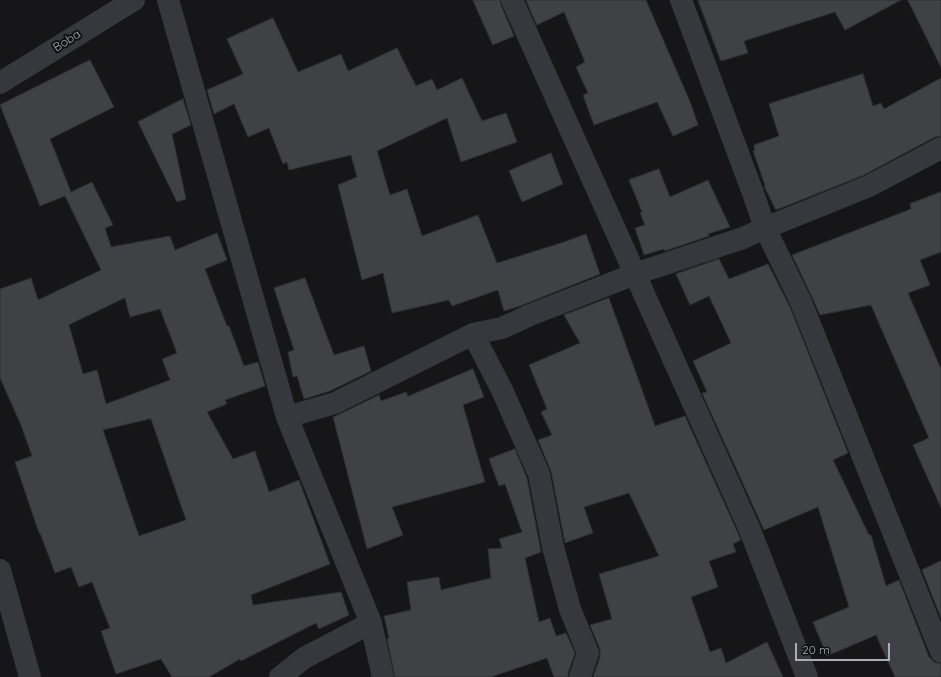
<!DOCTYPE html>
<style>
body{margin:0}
#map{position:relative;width:941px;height:677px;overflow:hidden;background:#161618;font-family:Quicksand,sans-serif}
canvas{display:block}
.scale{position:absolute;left:795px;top:643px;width:95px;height:18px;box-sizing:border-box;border:2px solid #a8adb8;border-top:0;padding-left:5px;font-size:12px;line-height:14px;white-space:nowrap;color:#a8adb8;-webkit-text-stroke:3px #111113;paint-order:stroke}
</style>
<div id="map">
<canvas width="941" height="677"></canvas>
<div class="scale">20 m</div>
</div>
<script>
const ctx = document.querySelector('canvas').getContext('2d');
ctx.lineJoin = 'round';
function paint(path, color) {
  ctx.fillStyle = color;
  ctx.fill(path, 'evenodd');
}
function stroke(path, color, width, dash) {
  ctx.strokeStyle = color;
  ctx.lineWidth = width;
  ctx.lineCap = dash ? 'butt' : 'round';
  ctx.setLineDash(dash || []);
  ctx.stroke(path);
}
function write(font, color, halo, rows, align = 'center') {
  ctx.font = font + ' Quicksand,sans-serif';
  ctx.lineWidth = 4;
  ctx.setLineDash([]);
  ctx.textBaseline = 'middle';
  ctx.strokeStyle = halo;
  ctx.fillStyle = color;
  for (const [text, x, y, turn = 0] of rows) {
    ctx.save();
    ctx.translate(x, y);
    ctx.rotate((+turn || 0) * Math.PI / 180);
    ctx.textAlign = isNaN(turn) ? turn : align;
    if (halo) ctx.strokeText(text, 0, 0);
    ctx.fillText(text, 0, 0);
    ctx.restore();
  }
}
const building = new Path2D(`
 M473 0H500L501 5 514 36 493 45Z
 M526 0H646L691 104 698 125 673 136 657 102 594 125 583 95 588 93 576 67 585 62 564 12 537 25Z
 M698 0H901L845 30 835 12 744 41 748 53 721 61Z
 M908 0H941V67Z
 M273 18 298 72 341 54 348 71 397 48 416 86 432 79 437 90 462 78 482 121 506 113 517 142 461 162 447 118 377 151 390 195 407 189 422 236 478 215 497 263 561 243 586 234 600 274 520 306 504 311 498 290 452 306 449 300 392 313 383 273 362 280 338 185 357 177 351 155 289 170 287 162 283 164 269 128 248 137 234 104 214 114 207 90 243 74 227 39Z
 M90 60 114 107 50 139 71 192 92 182 113 225 105 228 111 247 170 236 175 250 217 233 227 260 205 269 227 326H229L244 366 258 362 265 386 225 400 227 404 207 412 233 459 255 451 269 492 299 480 330 564 251 595 253 605 341 592 349 615 319 629 316 623 241 661 240 659 209 677H172L161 659 116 674 101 631 110 628 92 582 79 587 71 567 55 573 40 533H39L15 462 32 456 21 425 0 378V289L31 278 38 300 101 270 65 196 40 206 0 105ZM125 298 130 317 160 309 177 353 162 359 170 380 106 404 97 370 83 374 69 325ZM151 419 186 520 139 536 103 430Z
 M863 74 873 106 881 103 884 109 941 78V136L935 137 864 175 776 210 764 186 765 185 753 151 755 150 754 145 779 136 769 104Z
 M183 99 191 125 172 134 186 199 177 202 138 122Z
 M551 153 563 184 522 202 509 171Z
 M659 169 670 197 708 180 730 227 708 234 709 236 665 251 664 249 644 255 635 228 645 225 640 213 642 212 629 180Z
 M941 192V252L920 260 930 285 908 293 941 369V508L913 445 929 438 871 305 820 315 812 297 792 255 911 209 910 204Z
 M719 259 729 279 768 264 790 307 848 453 833 460 869 535H871L886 586 899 580 929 657 934 662 941 664V677H895L876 635 827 656 813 622 849 607 818 507 764 530 702 393 707 392 693 361 731 343 709 296 690 305 676 274Z
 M305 278 334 355 364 346 371 371 330 391 304 399 297 376 293 377 288 352 294 350 274 288Z
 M609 298 655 426 685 416 741 540 733 544 736 552 709 561 718 587 691 597 710 652 721 648 726 663 767 642 783 677H593L600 657V649L590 625 612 619 599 574 659 556 629 493 584 507 593 533 565 543 551 471 538 440 552 435 541 412 547 409 529 365 580 343 564 315Z
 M473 369 484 397 463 405 485 482 392 507 403 535 367 549 333 417 340 414 379 395 381 401 406 392 408 396Z
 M515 449 527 478 541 552 525 558 539 622 550 618 556 636 566 633 575 653 568 673V677H554L547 658 491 677H395L387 639 389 638 384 616 411 610 407 582 439 577 441 590 491 578 488 549 502 548 499 539 522 532 505 484 499 486 489 459Z
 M941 561V618L922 570Z`);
const street = new Path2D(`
 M168 0 287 417 371 623 383 677
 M512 0 750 530 807 677
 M681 0 753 193 765 228 801 302 941 652
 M0 83 134 0
 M473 334 502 390 539 474 553 547 570 609 588 653 580 677
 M287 417 335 403 473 334 502 328 530 315 635 274 743 238 765 228 869 186 941 148
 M0 570 30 677
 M280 677 304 658 371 623`);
const streetNames = [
 ["Boba",67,41,-32]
];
paint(building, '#404145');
stroke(building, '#303034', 1);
stroke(street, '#37383d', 22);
write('12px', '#a8adb8', '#111113', streetNames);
</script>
